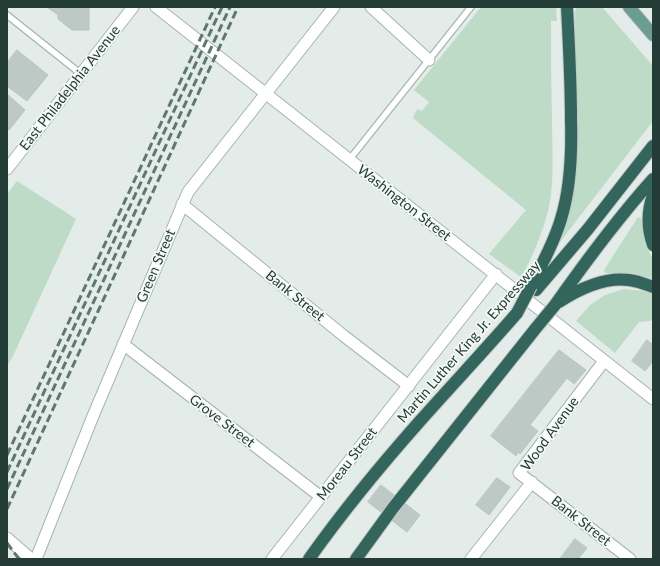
<!DOCTYPE html>
<style>
body{margin:0}
#map{position:relative;width:660px;height:566px;overflow:hidden;background:#e3ece8;font-family:Lato,sans-serif}
canvas{display:block}
.frame{position:absolute;inset:0;border:8px solid #243c36;pointer-events:none}
</style>
<div id="map">
<canvas width="660" height="566"></canvas>
<div class="frame"></div>
</div>
<script>
const ctx = document.querySelector('canvas').getContext('2d');
ctx.lineJoin = 'round';
function paint(path, color) {
  ctx.fillStyle = color;
  ctx.fill(path, 'evenodd');
}
function stroke(path, color, width, dash) {
  ctx.strokeStyle = color;
  ctx.lineWidth = width;
  ctx.lineCap = dash ? 'butt' : 'round';
  ctx.setLineDash(dash || []);
  ctx.stroke(path);
}
function write(font, color, halo, rows, align = 'center') {
  ctx.font = font + ' Lato,sans-serif';
  ctx.lineWidth = 3.5;
  ctx.setLineDash([]);
  ctx.textBaseline = 'middle';
  ctx.strokeStyle = halo;
  ctx.fillStyle = color;
  for (const [text, x, y, turn = 0] of rows) {
    ctx.save();
    ctx.translate(x, y);
    ctx.rotate((+turn || 0) * Math.PI / 180);
    ctx.textAlign = isNaN(turn) ? turn : align;
    if (halo) ctx.strokeText(text, 0, 0);
    ctx.fillText(text, 0, 0);
    ctx.restore();
  }
}
const green = new Path2D(`
 M481 7H556L557 21H551C551 53 551 84 552 116 552 142 554 168 551 195 548 219 534 256 521 277L489 254 526 210 413 118 417 109 422 111 429 102 414 90Z
 M577 7H602L653 66V121L554 250 574 191 576 169 575 11Z
 M17 181 76 219 13 356 7 366V194Z
 M638 217 641 218 645 244 653 259V279L632 273H605L604 270Z
 M624 289 643 291 653 294V319L650 321 639 322 615 353 576 321 590 305 605 295Z`);
const building = new Path2D(`
 M47 7H89V30H72L58 19V15Z
 M17 50 48 75 27 101 7 86V63Z
 M7 94 25 110 9 130 7 129Z
 M647 340 653 345V361L645 371 632 361Z
 M559 350 586 370 574 384 567 378 530 425 538 431 520 454 518 452 516 456 491 436Z
 M497 478 510 487 489 515 476 505Z
 M381 485 420 515 407 532 368 502Z
 M575 539 587 548 578 559H560Z`);
const lane = new Path2D(`
 M7 15 81 74
 M349 160 471 7`);
const street = new Path2D(`
 M156 7 653 399
 M371 7 429 60
 M7 169 133 7
 M182 204 344 336 409 386
 M123 344 321 497
 M604 361 519 473 630 559
 M7 538 31 559
 M36 559 93 416 188 192 334 7
 M272 559 496 274
 M471 559 532 482`);
const primary = new Path2D(`
 M629 7 653 35`);
const highway = new Path2D(`
 M653 195C647 212 647 228 653 245
 M531 286C542 264 554 243 561 219 571 187 572 153 571 120 571 82 569 45 567 7
 M536 290 588 229 653 146
 M559 302C579 289 605 277 629 280 638 281 645 284 653 287
 M555 305C586 261 617 219 653 179
 M309 559C343 511 381 465 420 421 452 385 485 350 517 313
 M356 559 393 508 536 328`);
const rail = new Path2D(`
 M7 455 215 7
 M7 472 222 7
 M7 489 230 7
 M7 509 238 7
 M7 543 19 559`);
const highwayBridge = new Path2D(`
 M517 313 531 286
 M536 328 555 305`);
const streetNames = [
 ["East Philadelphia Avenue",70,88,-52],
 ["Washington Street",404,203,38],
 ["Green Street",156,266,-67],
 ["Bank Street",295,296,39],
 ["Martin Luther King Jr. Expressway",469,342,-49],
 ["Grove Street",222,421,37],
 ["Wood Avenue",550,434,-54],
 ["Moreau Street",347,464,-52],
 ["Bank Street",581,521,38]
];
paint(green, '#bedbc7');
paint(building, '#bcc9c4');
stroke(building, '#b6c5bf', 1);
stroke(lane, '#a6b4af', 8);
stroke(street, '#a6b4af', 13);
stroke(primary, '#c2c8c7', 14);
stroke(highway, '#c2c8c7', 14);
stroke(lane, '#fff', 5.5);
stroke(street, '#fff', 11);
stroke(primary, '#6c9d92', 12);
stroke(highway, '#33655c', 12);
stroke(rail, '#5f7771', 3, [8, 4]);
stroke(highwayBridge, '#c2c8c7', 14, []);
stroke(highwayBridge, '#33655c', 12);
write('14px', '#243c36', '#f4f9f6', streetNames);
</script>
